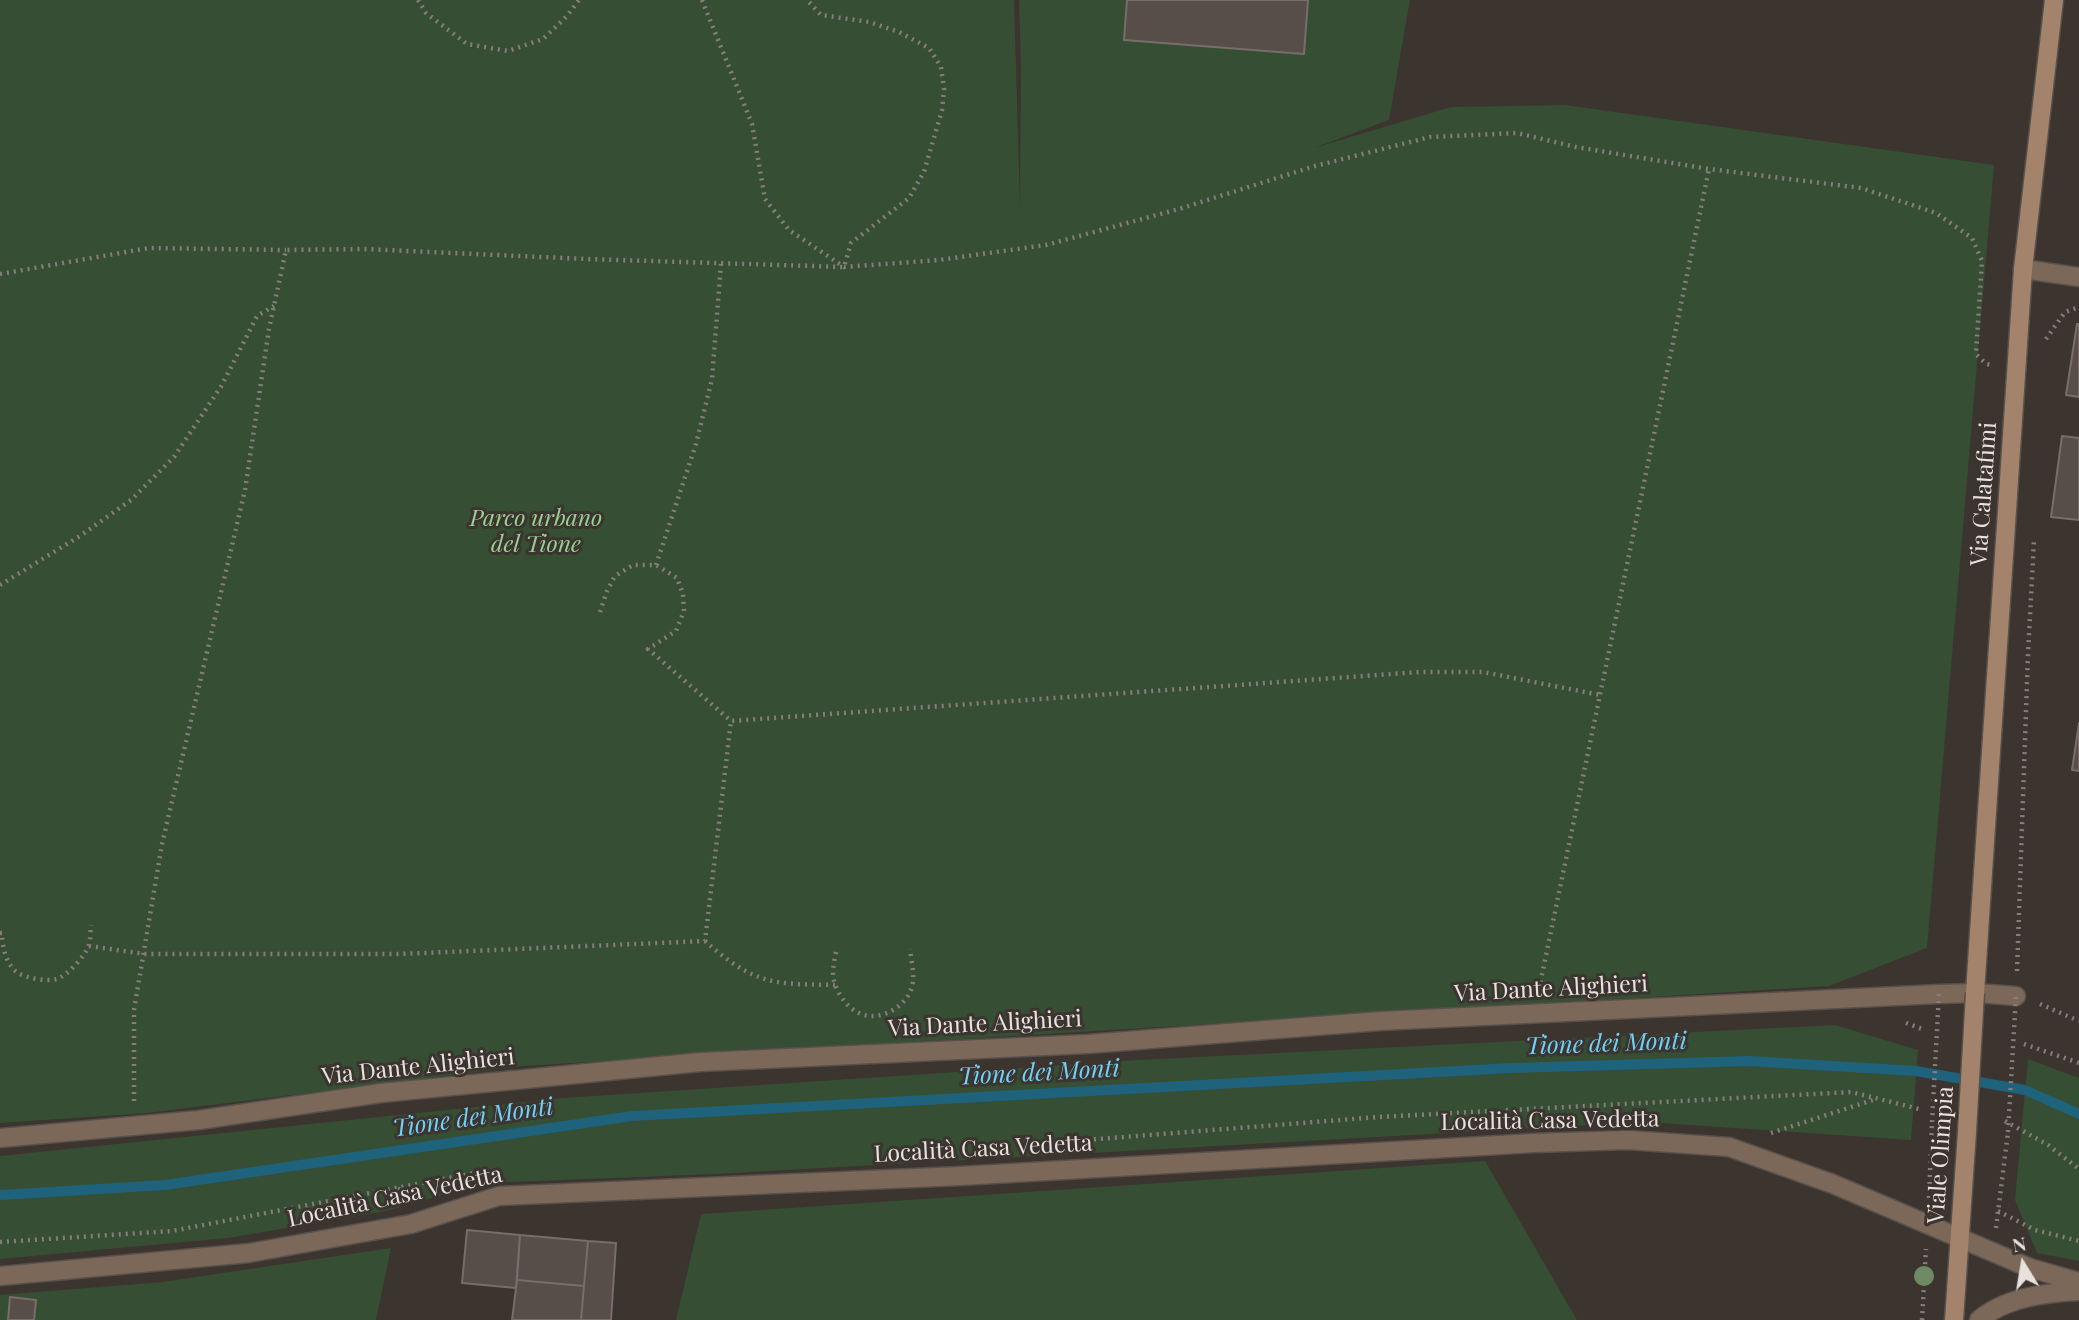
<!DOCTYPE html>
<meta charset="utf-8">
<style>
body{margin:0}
#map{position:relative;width:2079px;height:1320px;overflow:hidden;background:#3c342f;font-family:"Playfair Display",serif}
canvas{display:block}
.north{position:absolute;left:1988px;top:1229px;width:70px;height:70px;-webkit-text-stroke:5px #3c342f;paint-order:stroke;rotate:349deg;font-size:19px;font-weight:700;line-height:28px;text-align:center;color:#e8e2df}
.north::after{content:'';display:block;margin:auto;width:24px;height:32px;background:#e8e2df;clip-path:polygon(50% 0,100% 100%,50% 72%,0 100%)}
</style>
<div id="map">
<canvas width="2079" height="1320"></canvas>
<div class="north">N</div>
</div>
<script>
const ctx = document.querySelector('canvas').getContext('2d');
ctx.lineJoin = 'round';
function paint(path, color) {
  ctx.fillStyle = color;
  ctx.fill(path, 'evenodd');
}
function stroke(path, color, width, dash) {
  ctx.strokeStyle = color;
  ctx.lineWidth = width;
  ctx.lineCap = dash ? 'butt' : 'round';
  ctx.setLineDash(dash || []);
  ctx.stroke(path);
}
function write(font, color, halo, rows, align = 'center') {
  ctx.font = font + ' "Playfair Display",serif';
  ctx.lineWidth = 6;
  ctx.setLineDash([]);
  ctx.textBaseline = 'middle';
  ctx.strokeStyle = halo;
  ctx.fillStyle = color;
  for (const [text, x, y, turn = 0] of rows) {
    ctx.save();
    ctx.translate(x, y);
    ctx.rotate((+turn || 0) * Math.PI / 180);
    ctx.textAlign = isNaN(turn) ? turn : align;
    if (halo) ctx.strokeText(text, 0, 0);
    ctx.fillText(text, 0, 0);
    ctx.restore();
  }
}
const green = new Path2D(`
 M0 0H1014L1020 206 1021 65 1019 0H1410L1389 120 1314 148 1451 107 1565 105 1994 165 1927 948 1829 986 524 1066 147 1113 0 1123Z
 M1835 1025 1918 1050 1911 1140 1646 1122 715 1174 486 1183 386 1211 228 1238 0 1259V1156L563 1098 1138 1060Z
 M2028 1059 2079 1078V1261L2037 1253 2015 1200Z
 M1485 1161 1577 1320H676L701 1214Z
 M391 1248 376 1320H0V1295L162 1282Z`);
const stream = new Path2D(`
 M0 1195 165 1185 632 1116 1512 1068 1749 1061 1916 1071 2025 1090 2079 1114`);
const building = new Path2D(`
 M1127 0H1308L1304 54 1124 40Z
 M2077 324H2079V397L2066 395Z
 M2062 436 2079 438V520L2051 517Z
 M2079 723V771L2072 770Z
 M467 1230 520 1235 516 1288 462 1283Z
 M520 1235 588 1241 584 1286 517 1280Z
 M588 1241 616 1243 611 1320H581Z
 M517 1280 584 1286 581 1320H512Z
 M10 1297 36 1300 34 1320H8Z`);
const path = new Path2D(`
 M418 0 426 13 467 44 508 51 543 39 567 16 579 0
 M702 0 752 124 765 199 789 230 844 267 939 260 1046 245 1179 209 1315 166 1430 137 1517 133 1576 147 1709 169 1861 188 1936 213 1972 238 1982 261 1976 354 1986 364 1993 365
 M0 274 149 248 286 250
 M2046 339 2065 312 2079 307
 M656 565 696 444 712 379 721 264
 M0 585 80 536 131 500 174 457 222 385 257 316 274 306
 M600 612 607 591 615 576 633 565H656L677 578 683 594 684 611 676 631 648 649 731 721 1420 672H1483L1600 695
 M0 933H2C2 946 6 965 18 973 27 978 47 982 57 979 68 975 84 957 88 947 91 941 90 932 91 925
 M705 941C721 955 739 970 759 977 782 986 811 984 835 985
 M89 946 144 954H400L705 941 731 721
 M836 952C834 963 831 974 835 984 839 996 848 1008 859 1013 880 1024 911 1004 913 982 914 971 911 959 910 949
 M2017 971 2028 654 2034 540
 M1539 989 1709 169
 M2040 1004 2079 1021
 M1906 1023 1922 1029
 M2024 1044 2079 1063
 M134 1101V1010L162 844 245 490 269 329 286 250 364 249 586 259 844 267 851 243 909 198 924 172 942 110 944 89 941 67 929 48 899 32 869 22 821 15 807 0
 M2005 1121 2048 1145 2079 1169
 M1771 1133 1876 1099
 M1073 1141 1378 1117 1851 1092 1919 1109
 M398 1189 420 1194
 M1929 1198 1932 1122
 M1998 1211 2035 1230 2079 1241
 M1996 1228 2008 1132
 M0 1242 172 1231 485 1171
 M1922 1320 1926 1249`);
const minor = new Path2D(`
 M2023 269 2079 277
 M0 1138 199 1120 381 1093 701 1062 1088 1044 1380 1021 1939 994 1975 993 2016 996
 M0 1276 249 1253 411 1224 499 1196 960 1176 1534 1143 1628 1140 1729 1147 1833 1184 2030 1268 2079 1282
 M1979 1320C2006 1297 2046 1293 2079 1291`);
const secondary = new Path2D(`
 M1975 993 2023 269 2054 0
 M1954 1320 1967 1132`);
const pathBridge = new Path2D(`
 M1932 1122 1939 994
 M2008 1132 2016 996`);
const secondaryBridge = new Path2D(`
 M1967 1132 1975 993`);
const trees = [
 [1924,1276]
];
const streetNames = [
 ["Via Calatafimi",1984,494,-86],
 ["Via Dante Alighieri",1551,989,-3],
 ["Via Dante Alighieri",985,1024,-3],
 ["Via Dante Alighieri",418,1067,-6],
 ["Località Casa Vedetta",1550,1121,-1],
 ["Località Casa Vedetta",983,1149,-3],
 ["Viale Olimpia",1941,1155,-86],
 ["Località Casa Vedetta",395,1197,-12]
];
const parkNames = [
 ["Parco urbano",536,519],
 ["del Tione",536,545]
];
const waterNames = [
 ["Tione dei Monti",1606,1044,-2],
 ["Tione dei Monti",1039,1073,-3],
 ["Tione dei Monti",473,1118,-8]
];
paint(green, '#364e34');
stroke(stream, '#1f627b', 10);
paint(building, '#574d49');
stroke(building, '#786d69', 2);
stroke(minor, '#58504b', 21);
stroke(secondary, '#58504b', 21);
stroke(path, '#857e7a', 4.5, [2, 5]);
stroke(minor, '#7c6859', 18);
stroke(secondary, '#a3836b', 18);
stroke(secondaryBridge, '#58504b', 21, []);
stroke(pathBridge, '#857e7a', 4.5, [2, 5]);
stroke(secondaryBridge, '#a3836b', 18);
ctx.fillStyle = '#6e8b66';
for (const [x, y] of trees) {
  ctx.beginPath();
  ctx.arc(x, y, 10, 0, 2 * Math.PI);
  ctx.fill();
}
write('23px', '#e8e2df', '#3c342f', streetNames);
write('italic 23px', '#97d293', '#3c342f', parkNames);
write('italic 24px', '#71d2f9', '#3c342f', waterNames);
</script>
